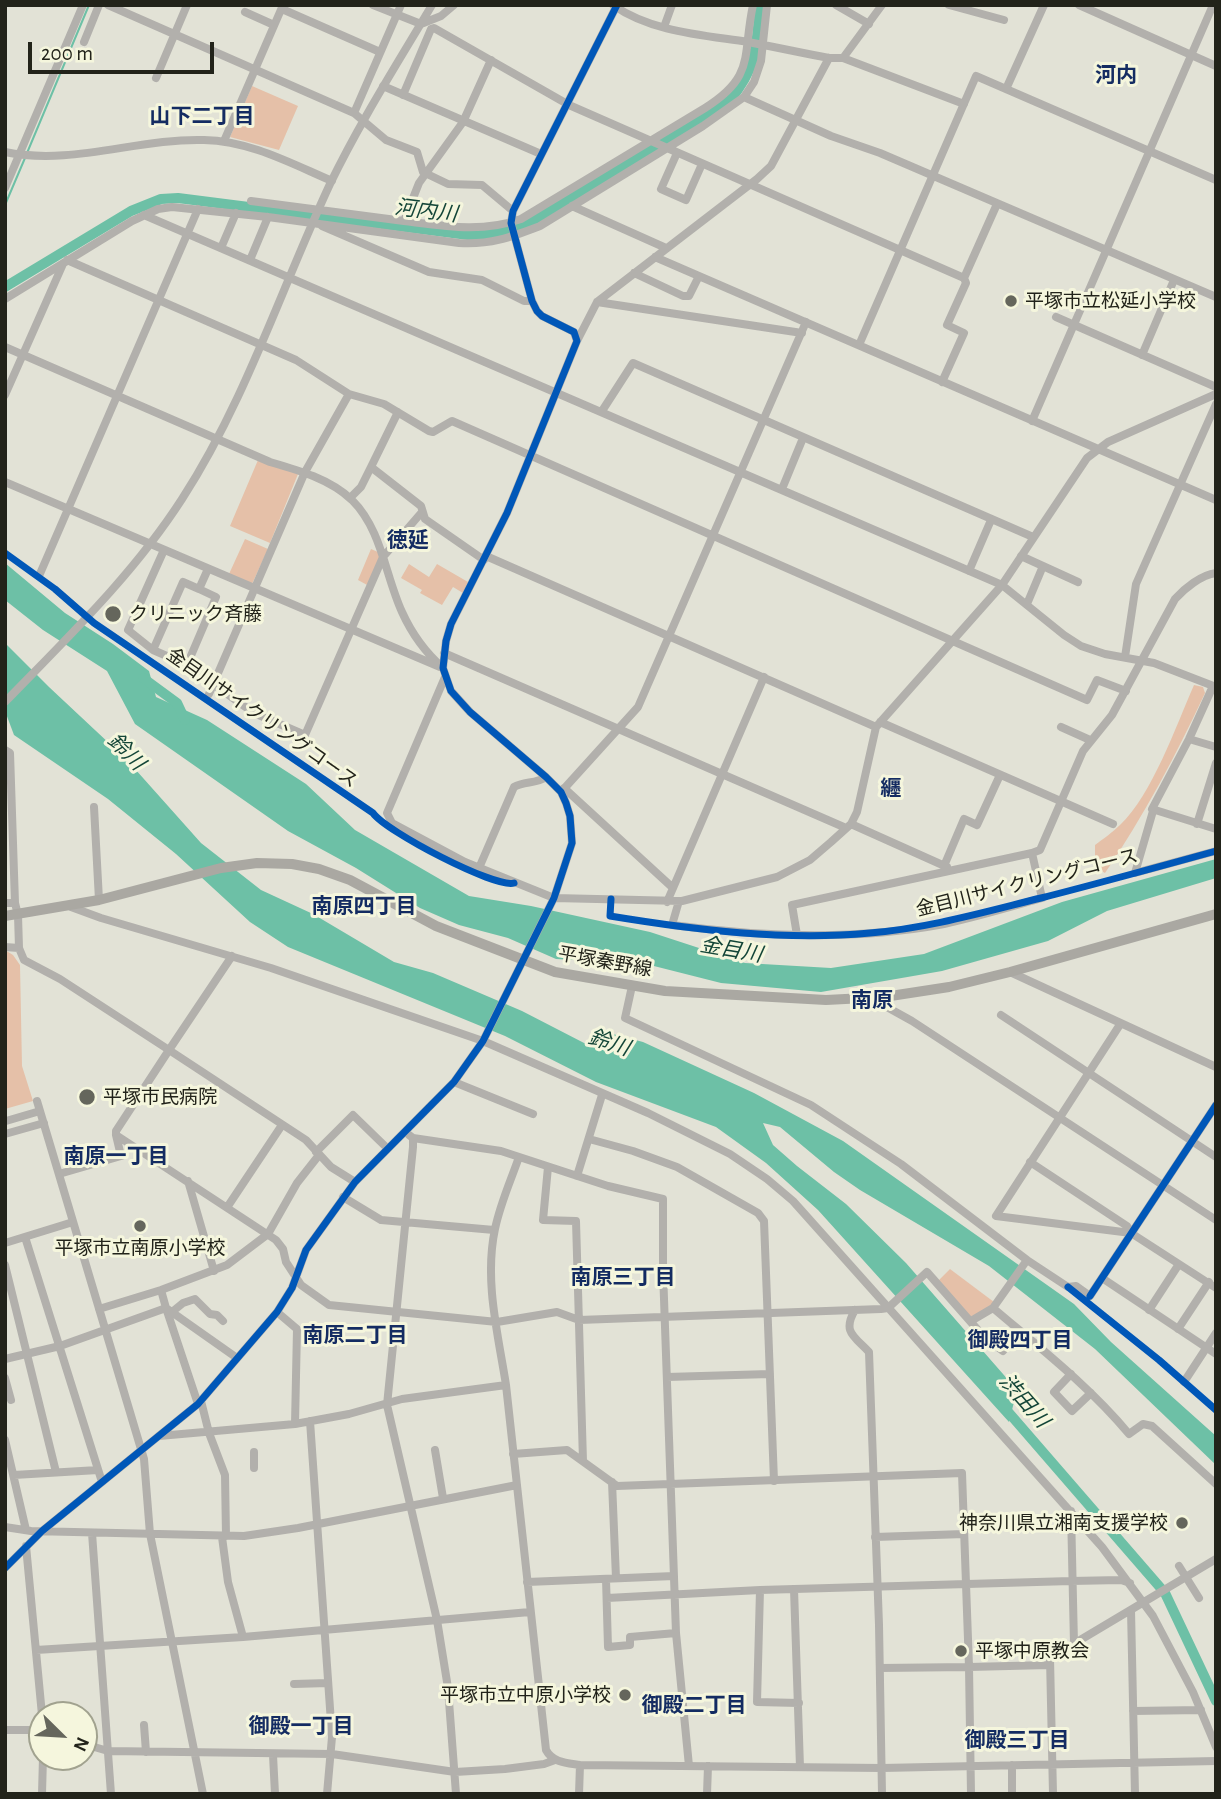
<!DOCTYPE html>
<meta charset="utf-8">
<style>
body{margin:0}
#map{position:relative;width:1221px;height:1799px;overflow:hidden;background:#e2e2d6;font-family:"Alegreya Sans",sans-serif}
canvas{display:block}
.frame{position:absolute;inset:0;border:7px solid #22231a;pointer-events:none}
.north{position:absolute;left:28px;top:1701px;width:70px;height:70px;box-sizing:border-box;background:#f5f6dd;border:2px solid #a1a28f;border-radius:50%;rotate:114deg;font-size:19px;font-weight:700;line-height:28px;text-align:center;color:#22231a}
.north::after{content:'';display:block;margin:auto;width:24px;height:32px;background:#65665c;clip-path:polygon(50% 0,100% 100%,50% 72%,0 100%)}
.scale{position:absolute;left:28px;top:42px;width:186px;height:32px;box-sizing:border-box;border:4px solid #22231a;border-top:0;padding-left:9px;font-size:21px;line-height:24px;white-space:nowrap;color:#22231a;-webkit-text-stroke:5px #f5f6dd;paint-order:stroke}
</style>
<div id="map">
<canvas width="1221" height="1799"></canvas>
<div class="frame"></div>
<div class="north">N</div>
<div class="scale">200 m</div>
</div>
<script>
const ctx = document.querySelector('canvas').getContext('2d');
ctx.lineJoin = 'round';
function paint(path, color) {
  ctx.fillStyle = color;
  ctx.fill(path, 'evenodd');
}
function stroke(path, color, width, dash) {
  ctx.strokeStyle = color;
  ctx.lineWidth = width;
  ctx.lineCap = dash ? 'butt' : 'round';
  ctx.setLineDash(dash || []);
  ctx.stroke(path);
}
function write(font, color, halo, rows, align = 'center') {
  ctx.font = font + ' "Alegreya Sans","Noto Sans JP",sans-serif';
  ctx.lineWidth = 6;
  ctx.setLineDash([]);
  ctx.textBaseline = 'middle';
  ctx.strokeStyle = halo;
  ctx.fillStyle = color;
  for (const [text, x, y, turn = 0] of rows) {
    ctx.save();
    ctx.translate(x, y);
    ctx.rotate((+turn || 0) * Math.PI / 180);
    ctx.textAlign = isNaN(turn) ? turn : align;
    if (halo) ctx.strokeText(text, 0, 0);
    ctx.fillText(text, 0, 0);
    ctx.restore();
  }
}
const green = new Path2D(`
 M252 86 298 106 279 150 230 137Z
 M258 460 298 474 270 543 230 526Z
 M245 539 268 549 252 584 229 574Z
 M371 549 378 552 381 559 369 586 358 580Z
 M409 564 429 577 437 564 468 582 463 593 453 587 442 605 420 593 422 590 401 578Z
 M1194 685 1203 687 1205 693C1176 755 1144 816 1105 873L1095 867V845C1103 839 1113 832 1120 825 1152 795 1176 726 1194 685Z
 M5 950 13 955 20 965 22 1066 33 1101 5 1109Z
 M950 1269 994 1302 988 1309 970 1317 938 1281Z`);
const water = new Path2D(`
 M5 563 65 613 113 644 149 671 156 697 207 720 306 784 355 830 469 896 531 906 650 932 745 963 831 968 924 954 1062 902 1216 859V878L1107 911 1048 941 942 971 821 992 721 983 646 964 556 959 508 938 459 925 420 908 356 868 288 831 135 724 107 671 43 630 5 600Z
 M5 643 49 687 127 760 201 843 261 890 313 914 394 962 433 973 522 1011 586 1044 609 1033 643 1042 754 1093 843 1141 1074 1304 1111 1342 1216 1436V1465L1095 1349 989 1266 860 1190 834 1172 780 1127 763 1123 773 1145 797 1166 846 1204 906 1263 1017 1390 1009 1422 818 1210 766 1163 716 1127 596 1082 505 1036 288 947 250 922 176 854 108 799 14 735 5 711Z`);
const stream = new Path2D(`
 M27 153 89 5
 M5 205 25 158`);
const river = new Path2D(`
 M5 287 131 211 161 199 178 198 476 236 501 231 537 219 730 100C758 66 756 47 760 5
 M143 678 177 703 185 720
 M1003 1406 1165 1593 1216 1701`);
const minor = new Path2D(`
 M108 5 354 113 386 140 417 152 423 172 448 184 482 185 513 211
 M373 5 421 24 441 16 454 5
 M613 5C651 32 703 35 748 42 775 47 802 53 829 58H843L964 104
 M836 5 869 24
 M949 5 1004 20
 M1079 5 1216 66
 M282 9 380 52
 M245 12 274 25
 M664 27 672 5
 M84 42 99 5
 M843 58 882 5
 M156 78 187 5
 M383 86 541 154
 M1006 89 1044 5
 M403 95 431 29 434 28 569 105 964 278
 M744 97 831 136 880 153 1216 297
 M354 113 401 5
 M224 141 283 5
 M5 152C72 166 138 138 204 140 250 141 290 163 332 181
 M677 153 661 189 686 200 702 164
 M5 188 83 5
 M251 201 404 221 419 183 463 122 491 60
 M572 206 666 248
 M144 215 1002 585 1064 635 1081 646 1105 654 1154 663 1216 687
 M404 221C444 226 482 233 521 219L705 108C756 76 742 56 753 5
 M322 226 429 272 482 280 524 301H532
 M221 248 236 213
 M655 257 1216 500
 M67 260 296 360 349 394 384 404 429 431 433 432 452 421 1087 700 1097 680 1126 691
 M250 260 268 217
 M634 273 683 296H689L699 276
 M5 299 132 221 158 209 172 207 268 217 459 243C491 245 511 237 540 226L703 126 744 97 754 82 761 61 767 5
 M597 302 802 333
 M1056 317 1216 387
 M577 341 597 302 757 179 771 166 829 58
 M859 345 976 76 1216 180
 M5 347 270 462C298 470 330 479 352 500 382 530 385 575 402 612 411 632 426 653 443 668
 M1142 355 1174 280
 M942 382 964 333 947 325 966 283 964 278 997 204
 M5 395 63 264
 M602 411 633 363 1033 537
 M398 412 371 467 421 506 425 519 484 560
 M1032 421 1213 5
 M5 482 440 667
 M782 489 803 438
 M350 498 361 487 371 467
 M164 550 128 630 153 650 215 677
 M486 556 876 727
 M1021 556 1078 582
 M969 571 991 520
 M39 576 198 209
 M1027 604 1043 566
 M153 650 183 582 199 589
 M444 653 846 828
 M1125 657 1136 584 1216 404
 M187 665 216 597 199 589 208 569
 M445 677 387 813 392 823 465 862 554 898 682 901 777 877 810 860 831 842 851 824 857 812 876 727 1002 585 1087 458 1108 442 1216 394
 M213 684 254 713 305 735 383 557 422 512
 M1213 686 1189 739 1152 809 1216 829
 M209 694 305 472 349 394
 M5 702C68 637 133 575 182 499 245 402 281 289 330 184 360 122 397 64 432 5
 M880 722 1113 824
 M1061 727 1090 740
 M1189 739 1216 747
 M5 750 10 753 15 903
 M564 788 673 888
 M561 792 638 707 806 322
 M94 807 99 900
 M851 824 947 867
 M1197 824 1216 763
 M944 866 964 819 977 825 1000 775
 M479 868 514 787C524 781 536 784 546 777
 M1135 873 1216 851
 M1135 873 1153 811
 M679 901 672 925C762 937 854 941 944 924 977 917 1010 907 1042 898L1032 853 1040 850 1083 751 1112 715 1175 599C1185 588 1201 575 1216 573
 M667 902 764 677
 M5 903H15L18 915 19 948 24 960 60 979 169 1050 116 1131V1135L276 1240 283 1249 286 1262 301 1285 329 1305 497 1322 557 1312 579 1320 881 1309 888 1308 927 1272 984 1337 1003 1351 1020 1331
 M71 907 101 918 271 968 483 1041 648 1113 730 1154 767 1179 793 1201 1102 1547 1153 1616 1193 1692 1216 1747
 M797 935 792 905 1032 853
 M5 947 19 948
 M232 956 169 1050 306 1140 331 1167 355 1182
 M1010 972 1216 1067
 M632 986 625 1018 811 1105 901 1164 1027 1260
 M859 999 863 1005 885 1006 912 1021 1216 1220
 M1001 1015 1216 1157
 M1121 1023 996 1216 1131 1233
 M454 1082 533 1114
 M37 1101 144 1459 150 1534 203 1794
 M6 1121 40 1111
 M5 1134 44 1123
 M409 1135 413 1138V1147L387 1405 437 1620 448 1688 456 1794
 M413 1138 501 1151 608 1186 663 1199V1271L676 1633 689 1766
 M589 1139 633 1151 677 1167 758 1213 764 1221 774 1481
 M316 1152 353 1115 387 1148
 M1030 1162 1127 1226 1131 1233 1216 1288
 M548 1167 543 1220 576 1221 583 1461
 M59 1174 121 1156 116 1135
 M577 1176 602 1095
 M188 1181 214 1271
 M343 1197 381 1220 494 1230
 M228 1206 282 1125
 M25 1237 102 1482
 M5 1243 73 1222
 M5 1265 56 1472
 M1102 1278 1216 1354
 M161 1290 166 1308 237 1358
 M993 1308C1040 1348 1089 1386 1129 1434L1143 1424 1152 1426 1216 1484
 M99 1309 161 1290 227 1265 268 1234 297 1183 319 1155
 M855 1310C842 1332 854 1336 869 1352L879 1625 882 1794
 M1149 1310 1179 1264
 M172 1312 183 1303 195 1299 210 1314 217 1315 223 1321
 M277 1312 297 1329 295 1424
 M971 1321 993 1308 1027 1260 1068 1287 1076 1286 1090 1296 1216 1105
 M1178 1329 1209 1282
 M5 1359 60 1346 166 1308 198 1404
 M1071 1374 1054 1392 1072 1411 1091 1393
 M667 1377 770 1374
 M5 1378 11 1400
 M1184 1382 1216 1333
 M506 1385 546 1750C553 1763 567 1763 580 1765L882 1768 1216 1761
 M201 1401 209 1433 225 1475 226 1536
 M310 1421 332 1737 327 1794
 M159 1436 295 1424 349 1414 402 1399 506 1385C498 1334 484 1280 495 1229 500 1204 511 1180 519 1157
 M5 1440 26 1530
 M435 1450 443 1498
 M254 1452V1468
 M513 1454 567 1450 617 1486 962 1473 969 1667 1049 1665
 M14 1475 98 1470
 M612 1482 616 1578
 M1071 1511 1074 1644
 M5 1527 31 1531 244 1536 298 1528 517 1485
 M92 1533 111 1794
 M222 1537 228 1582 243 1637
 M875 1537 964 1534
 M26 1546 42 1715
 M1179 1566 1199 1598
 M5 1568 42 1531 198 1404 277 1312 292 1288 306 1250 355 1182 454 1082 483 1041 554 898 572 843 570 816 566 803 561 792 546 777 470 712 451 691 443 668 446 641 451 624 507 513 577 341 574 332 542 316 537 311 532 301 511 223 513 211 617 5
 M606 1579 608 1647 630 1645V1637L676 1633
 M527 1582 674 1576
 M794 1589 800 1767
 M760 1590 757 1702 799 1703
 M607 1598 760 1590 1071 1581 1121 1580 1130 1583
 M1131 1610 1135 1794
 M36 1650 243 1637 530 1612
 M880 1668 969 1667 971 1794
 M294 1684 328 1683
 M449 1691 539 1690
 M1133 1711 1201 1710
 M144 1725 146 1752
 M5 1730H42
 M84 1744 108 1751 332 1754 455 1772 505 1769 544 1764 555 1760
 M273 1755 275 1794
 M1012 1765V1794
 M42 1794 43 1757
 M579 1794 580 1765
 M707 1794 708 1766
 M1053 1794 1050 1658 1216 1559`);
const major = new Path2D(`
 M5 916 99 900 221 868 257 863 292 864 319 869 350 880 436 926 555 972 665 991 826 1000 884 997 949 987 1010 972 1216 914`);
const cycleway = new Path2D(`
 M5 553 55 589 94 623 373 813C385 831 496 889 514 883
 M611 899 610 916C695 930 784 941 870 933 929 928 984 912 1041 898 1100 883 1158 867 1216 851
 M1068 1287 1159 1360 1216 1410
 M1090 1296 1216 1105
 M5 1568 42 1531 198 1404 277 1312 292 1288 306 1250 355 1182 454 1082 483 1041 554 898 572 843 570 816 566 803 561 792 546 777 470 712 451 691 443 668 446 641 451 624 507 513 577 341 574 332 542 316 537 311 532 301 511 223 513 211 617 5`);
const markers = [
 [1011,301,7,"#65665c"],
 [113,614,9,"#65665c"],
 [87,1097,9,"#65665c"],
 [140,1226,7,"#65665c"],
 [1182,1523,7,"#65665c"],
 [961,1651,7,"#65665c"],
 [625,1695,7,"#65665c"]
];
const poiNames = [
 ["平塚市立松延小学校",1025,301],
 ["クリニック斉藤",129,614],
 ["平塚市民病院",103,1097],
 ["平塚市立南原小学校",140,1248,"center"],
 ["神奈川県立湘南支援学校",1168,1523,"right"],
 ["平塚中原教会",975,1651],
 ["平塚市立中原小学校",611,1695,"right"]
];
const streetNames = [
 ["金目川サイクリングコース",262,718,35],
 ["金目川サイクリングコース",1027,883,-14],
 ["平塚秦野線",605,962,10]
];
const neighbourhoodNames = [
 ["河内",1116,76],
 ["山下二丁目",202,117],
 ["徳延",408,541],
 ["纒",891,789],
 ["南原四丁目",364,907],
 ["南原",872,1001],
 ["南原一丁目",116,1157],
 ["南原三丁目",623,1278],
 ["南原二丁目",355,1336],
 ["御殿四丁目",1020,1341],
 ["御殿二丁目",694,1706],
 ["御殿一丁目",301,1727],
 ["御殿三丁目",1017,1741]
];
const waterNames = [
 ["河内川",426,211,7],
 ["鈴川",126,752,45],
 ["金目川",731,950,10],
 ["鈴川",609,1043,18],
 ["渋田川",1024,1401,49]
];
paint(green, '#e5c0a8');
paint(water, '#6dc0a6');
stroke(stream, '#6dc0a6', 2);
stroke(river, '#6dc0a6', 10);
stroke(minor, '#b2b0ac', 8);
stroke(major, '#aaa8a2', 10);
stroke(cycleway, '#0057b8', 7);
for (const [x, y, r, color] of markers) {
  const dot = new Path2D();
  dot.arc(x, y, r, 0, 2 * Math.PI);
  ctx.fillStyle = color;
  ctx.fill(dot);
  stroke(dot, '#f5f6dd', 2.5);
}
write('19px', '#22231a', '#f5f6dd', poiNames, 'left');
write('19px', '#22231a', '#f5f6dd', streetNames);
write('bold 21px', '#142c62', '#f5f6dd', neighbourhoodNames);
write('italic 21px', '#144638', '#f5f6dd', waterNames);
</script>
